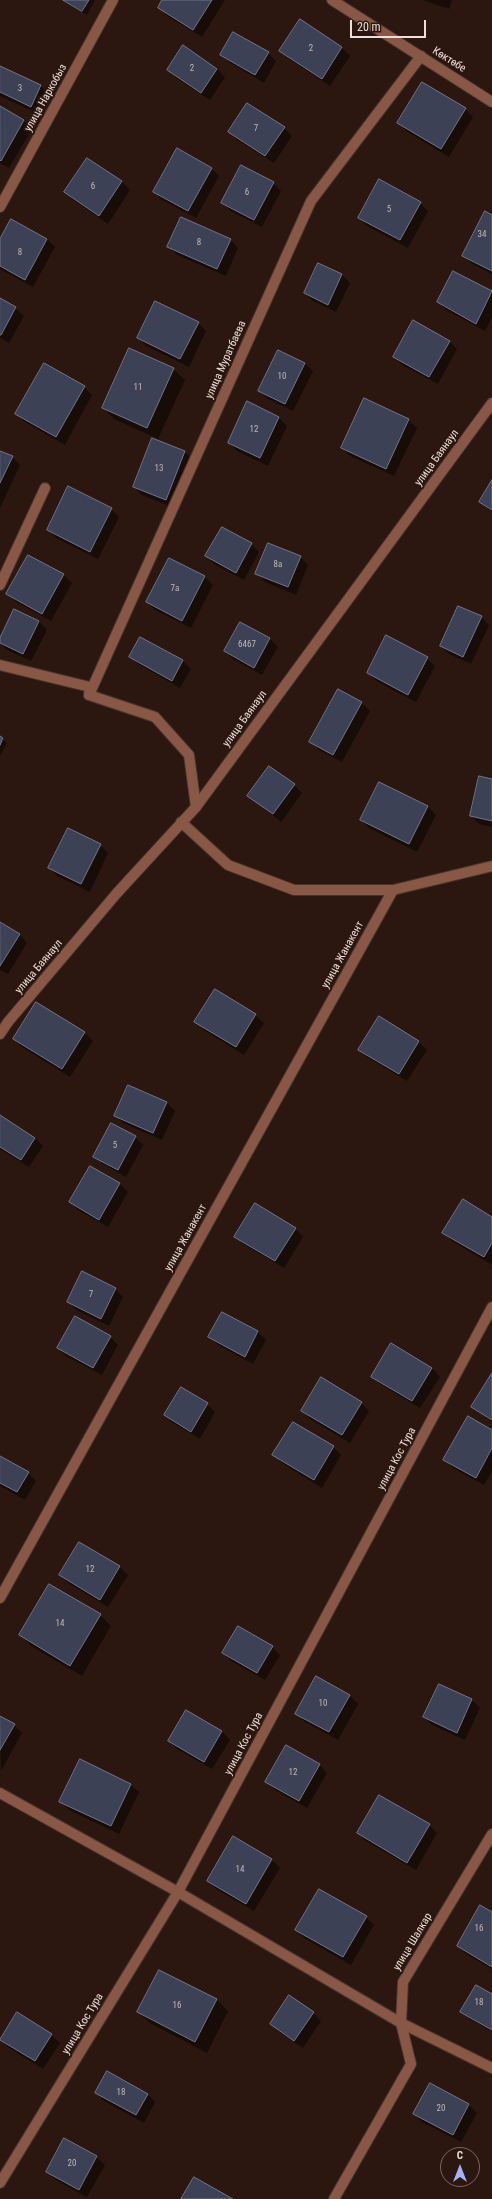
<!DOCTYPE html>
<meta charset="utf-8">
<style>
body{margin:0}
#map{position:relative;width:492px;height:2199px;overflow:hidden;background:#2b1710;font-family:"Roboto Condensed",sans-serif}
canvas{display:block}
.north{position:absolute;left:440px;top:2147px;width:40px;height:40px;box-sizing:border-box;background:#2b1710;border:1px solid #786760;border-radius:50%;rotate:0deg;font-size:11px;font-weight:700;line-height:16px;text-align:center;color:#ecded8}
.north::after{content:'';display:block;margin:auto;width:14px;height:18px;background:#a6b1fc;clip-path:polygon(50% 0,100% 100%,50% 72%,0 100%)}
.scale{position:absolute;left:350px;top:20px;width:76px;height:18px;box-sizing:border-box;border:2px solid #ecded8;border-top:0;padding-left:5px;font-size:12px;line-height:14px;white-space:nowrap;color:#ecded8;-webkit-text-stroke:3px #2b1710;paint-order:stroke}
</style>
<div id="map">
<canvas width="492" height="2199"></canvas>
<div class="north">С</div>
<div class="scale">20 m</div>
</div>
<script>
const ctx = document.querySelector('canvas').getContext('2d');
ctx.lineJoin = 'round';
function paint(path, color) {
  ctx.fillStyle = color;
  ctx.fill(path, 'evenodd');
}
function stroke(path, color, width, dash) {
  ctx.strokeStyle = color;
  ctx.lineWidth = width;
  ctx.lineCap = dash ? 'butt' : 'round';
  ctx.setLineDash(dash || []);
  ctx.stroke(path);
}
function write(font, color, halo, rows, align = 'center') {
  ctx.font = font + ' "Roboto Condensed",sans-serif';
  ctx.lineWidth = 4;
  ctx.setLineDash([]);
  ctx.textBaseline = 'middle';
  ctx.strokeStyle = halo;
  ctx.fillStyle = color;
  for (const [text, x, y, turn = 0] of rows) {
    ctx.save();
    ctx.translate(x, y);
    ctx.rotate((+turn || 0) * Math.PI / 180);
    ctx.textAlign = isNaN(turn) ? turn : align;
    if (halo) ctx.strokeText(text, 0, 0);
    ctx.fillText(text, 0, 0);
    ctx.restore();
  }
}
const shadow = new Path2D(`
 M62 0H95L87 15Z
 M164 0H225L202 37 167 16 159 7Z
 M422 0H452L449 9Z
 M183 47 217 69 225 77 210 100 176 78 168 70Z
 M342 48 350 56 330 86 289 59 281 51Z
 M268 53 276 61 264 83 229 62 221 54Z
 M0 67 41 86 49 94 39 114 0 96Z
 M0 107 24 121 32 129 9 168 0 163Z
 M465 109 473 117 449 157 406 131 398 123Z
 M284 128 292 136 274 163 237 140 229 132Z
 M87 159 122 182 130 190 108 224 73 200 65 192Z
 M211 168 219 176 196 218 162 200 154 191Z
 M273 183 281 191 262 227 231 211 222 203Z
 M420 203 428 211 408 248 367 226 359 218Z
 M492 216V274L471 263 463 255Z
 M47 239 55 247 33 287 0 269V242Z
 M230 239 238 248 226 276 177 255 169 247Z
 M318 264 342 275 350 283 336 312 313 301 305 293Z
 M454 272 492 292V317L485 331 446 310 438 302Z
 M0 299 15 308 24 316 9 343 0 338Z
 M198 323 206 331 189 367 146 346 138 338Z
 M449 341 457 349 438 384 402 365 394 356Z
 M304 363 313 371 293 411 268 399 259 391Z
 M173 369 185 380 158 439 114 419 103 408Z
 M84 387 92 395 65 445 25 422 17 414Z
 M279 418 287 426 268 466 237 451 229 443Z
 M408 420 417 428 394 476 350 456 342 448Z
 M152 440 185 452 193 460 174 508 142 495 134 487Z
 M0 452 12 457 20 465 0 508Z
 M492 482V512L480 502Z
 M111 509 119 517 98 559 56 538 48 530Z
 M251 544 259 552 244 580 214 564 206 556Z
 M29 556 64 575 72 583 51 621 16 602 8 594Z
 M300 557 308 565 296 595 265 582 257 574Z
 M205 577 213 585 191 628 155 610 147 602Z
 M481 617 489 625 471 664 449 654 441 646Z
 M39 621 47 630 31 661 7 650 0 643V641Z
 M240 623 270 639 278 647 262 675 233 659 225 651Z
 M141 638 183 661 191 669 180 688 138 664 130 656Z
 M427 658 435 666 416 702 376 681 368 673Z
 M362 703 370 711 342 762 319 750 311 741Z
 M0 737 7 743 0 756Z
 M492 780V827L479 824 471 816Z
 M294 785 302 793 281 822 249 796Z
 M428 807 436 815 417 852 369 828 361 820Z
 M100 845 108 853 90 892 57 876 49 868Z
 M0 923 19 934 27 943 8 974 0 970Z
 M36 1003 85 1033 93 1041 70 1077 22 1047 14 1039Z
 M255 1015 264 1023 244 1055 204 1030 196 1022Z
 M379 1017 419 1041 427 1050 407 1081 367 1057 359 1049Z
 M128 1086 167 1103 175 1111 162 1140 123 1123 115 1115Z
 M0 1117 35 1138 43 1146 29 1167 0 1149Z
 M135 1137 143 1145 126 1177 103 1164 95 1156Z
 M90 1167 120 1184 128 1192 108 1227 78 1210 70 1202Z
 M492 1218V1265L452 1241 444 1233Z
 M295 1228 303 1237 284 1268 243 1244 235 1236Z
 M115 1289 123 1297 109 1326 76 1310 68 1302Z
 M222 1313 258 1332 266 1340 253 1364 218 1345 210 1337Z
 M110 1337 118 1345 102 1375 66 1356 58 1348Z
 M432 1368 440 1377 420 1408 380 1384 372 1376Z
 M492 1375V1422L473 1407Z
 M361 1403 369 1411 350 1443 310 1419 302 1411Z
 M207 1404 215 1412 200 1439 173 1423 165 1415Z
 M293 1423 333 1447 341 1455 322 1488 282 1463 274 1455Z
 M492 1431V1471L484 1485 453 1468 445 1460Z
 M0 1457 28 1473 36 1481 25 1500 0 1486Z
 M119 1566 128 1575 108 1607 68 1583 60 1575Z
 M100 1615 111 1626 82 1676 31 1646 20 1634Z
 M238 1628 272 1647 280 1655 265 1680 231 1661 223 1653Z
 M317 1677 350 1696 358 1704 338 1740 305 1722 297 1714Z
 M439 1685 472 1700 480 1708 465 1740 432 1725 424 1717Z
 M0 1717 14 1725 22 1733 1 1771Z
 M222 1731 230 1740 212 1769 177 1749 169 1741Z
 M319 1764 327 1773 307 1808 275 1790 266 1782Z
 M130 1784 139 1792 119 1834 69 1810 61 1802Z
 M429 1825 437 1833 416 1870 366 1841 358 1833Z
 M234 1838 272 1860 280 1868 254 1911 216 1889 208 1881Z
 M492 1913V1969L466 1954 458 1946Z
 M366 1917 374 1925 351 1965 304 1938 296 1930Z
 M159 1971 217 2000 228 2011 207 2053 150 2023 138 2012Z
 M492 1996V2032L470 2019 462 2011Z
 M18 2013 52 2035 60 2043 43 2069 9 2048 1 2040Z
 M313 2013 321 2021 303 2048 279 2032 271 2024Z
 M430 2084 469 2105 477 2113 461 2142 422 2122 414 2114Z
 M96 2093 147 2094 155 2102 144 2123 104 2101Z
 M65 2140 96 2157 105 2165 87 2197 56 2180 47 2172Z`);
const building = new Path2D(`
 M63 0H89L82 11Z
 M162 0H212L193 30 158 8Z
 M300 19 342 47 322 79 279 51Z
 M233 32 269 52 255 75 220 55Z
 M183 45 217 69 201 93 167 70Z
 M0 66 41 85 31 107 0 92Z
 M422 82 466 108 441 149 397 123Z
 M247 103 285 127 265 156 228 132Z
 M0 106 24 120 1 161 0 160Z
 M177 148 212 168 188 211 153 192Z
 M87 158 122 181 99 216 64 192Z
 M241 165 274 182 254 220 221 203Z
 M379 179 421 202 400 240 358 218Z
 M485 211 492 215V271L462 256Z
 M181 217 231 239 217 269 167 247Z
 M11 219 47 239 25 280 0 266V239Z
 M318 263 342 274 328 305 304 293Z
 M453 271 492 291 476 324 437 302Z
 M0 298 16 307 1 335H0Z
 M155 301 199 322 180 359 137 338Z
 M413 320 450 341 429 377 393 357Z
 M129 348 174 368 147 428 102 408Z
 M278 350 305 363 285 404 258 391Z
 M44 363 85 386 56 437 15 414Z
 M364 398 409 419 386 469 341 448Z
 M247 401 279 417 260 458 228 443Z
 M152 438 185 451 166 500 133 487Z
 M0 451 13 456 0 483Z
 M492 480V510L479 502Z
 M68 486 112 508 90 552 47 530Z
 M222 527 252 543 236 573 205 556Z
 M268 543 301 556 288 587 255 574Z
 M28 555 64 574 42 614 6 594Z
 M169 558 205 576 182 621 146 602Z
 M458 606 482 616 463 657 440 646Z
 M14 609 39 621 23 654 0 643V638Z
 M240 622 270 638 254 668 224 651Z
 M386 635 428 657 408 695 367 673Z
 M140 637 183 660 172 681 129 657Z
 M338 689 362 702 333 755 309 742Z
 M0 736 3 738 0 745Z
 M269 766 295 784 273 814 247 796Z
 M479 776 492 779V821L470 816Z
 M379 782 428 806 409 844 360 820Z
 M68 828 101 844 81 884 48 868Z
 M0 922 20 934 0 966Z
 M215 989 256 1014 236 1047 194 1022Z
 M36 1002 85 1032 62 1069 13 1039Z
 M379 1016 419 1041 399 1074 358 1050Z
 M128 1085 167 1102 153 1133 114 1116Z
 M0 1115 35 1138 21 1160 0 1147Z
 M111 1123 136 1136 118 1170 93 1157Z
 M90 1166 120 1183 99 1220 69 1202Z
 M463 1199 492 1217V1243L484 1257 442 1233Z
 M255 1203 296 1228 275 1261 234 1237Z
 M82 1271 116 1288 101 1319 67 1302Z
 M222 1312 258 1331 245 1357 208 1337Z
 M75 1316 111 1336 93 1368 57 1348Z
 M391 1343 432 1368 412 1401 371 1377Z
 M492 1373V1420L471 1407Z
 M321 1377 362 1402 342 1435 301 1411Z
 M181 1387 208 1403 191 1432 164 1415Z
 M468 1416 492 1430V1448L476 1478 443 1460Z
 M293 1422 334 1446 314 1480 272 1455Z
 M0 1456 29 1472 17 1492 0 1483Z
 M79 1542 120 1566 100 1600 59 1575Z
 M49 1584 101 1614 70 1666 19 1635Z
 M238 1626 273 1646 257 1673 222 1653Z
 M316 1676 350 1695 329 1732 295 1714Z
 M439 1684 472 1699 457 1733 423 1717Z
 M186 1710 222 1731 204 1762 168 1741Z
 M0 1716 15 1724 0 1750Z
 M286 1745 320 1764 299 1801 265 1782Z
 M80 1759 131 1784 111 1826 59 1802Z
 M379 1795 430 1824 407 1863 357 1833Z
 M233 1836 272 1859 246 1904 207 1881Z
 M319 1889 367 1916 343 1957 295 1930Z
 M480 1905 492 1912V1967L457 1946Z
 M159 1970 217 1999 195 2042 137 2012Z
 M476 1985 492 1994V2030L460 2012Z
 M289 1995 314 2012 294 2041 270 2024Z
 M17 2012 52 2034 35 2061 0 2040Z
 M107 2071 148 2094 136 2115 95 2093Z
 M430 2083 469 2104 453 2135 413 2114Z
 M64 2138 97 2156 79 2190 46 2172Z
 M194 2177 233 2199H181Z`);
const minor = new Path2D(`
 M0 207 113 0
 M0 585 45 488
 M89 695 311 201 421 56
 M181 822 228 865 294 890H393L492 866
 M0 1034 8 1022 117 893 196 807 492 403
 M0 1598 393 890
 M0 1793 178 1892 401 2023 492 2068
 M0 2183 178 1892 492 1307
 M334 2199 411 2064 401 2023 403 1982 492 1834`);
const tertiary = new Path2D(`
 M332 0 492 102
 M0 665 90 687 89 695 155 717 189 755 196 807`);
const numberNames = [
 ["2",311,49],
 ["2",192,69],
 ["3",20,89],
 ["7",256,129],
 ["6",93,187],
 ["6",247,193],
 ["5",389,210],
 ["34",482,235],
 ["8",199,243],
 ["8",20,253],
 ["10",282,377],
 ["11",138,388],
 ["12",254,430],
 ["13",159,469],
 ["8а",278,565],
 ["7а",175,589],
 ["6467",247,645],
 ["5",115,1146],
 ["7",91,1295],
 ["12",90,1570],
 ["14",60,1624],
 ["10",323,1704],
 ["12",293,1773],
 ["14",240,1870],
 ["16",479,1929],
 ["18",479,2003],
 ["16",177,2006],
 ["18",121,2093],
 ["20",441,2109],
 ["20",72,2164]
];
const streetNames = [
 ["Көктөбе",449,60,32],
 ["улица Наркобыз",46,98,-61],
 ["улица Муратбаева",226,360,-66],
 ["улица Баянаул",437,458,-54],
 ["улица Баянаул",245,719,-54],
 ["улица Жанакент",343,955,-61],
 ["улица Баянаул",39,967,-50],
 ["улица Жанакент",186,1238,-61],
 ["улица Кос Тура",397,1459,-62],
 ["улица Кос Тура",244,1744,-62],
 ["улица Шалкар",413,1942,-59],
 ["улица Кос Тура",83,2024,-59]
];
paint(shadow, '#0007');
paint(building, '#3d4155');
stroke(building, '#71758b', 1);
stroke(minor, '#46332c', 12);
stroke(tertiary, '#46332c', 12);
stroke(minor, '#895745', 10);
stroke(tertiary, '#895745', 10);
write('9px', '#c0b7b7', null, numberNames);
write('11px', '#ecded8', '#2b1710', streetNames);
</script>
